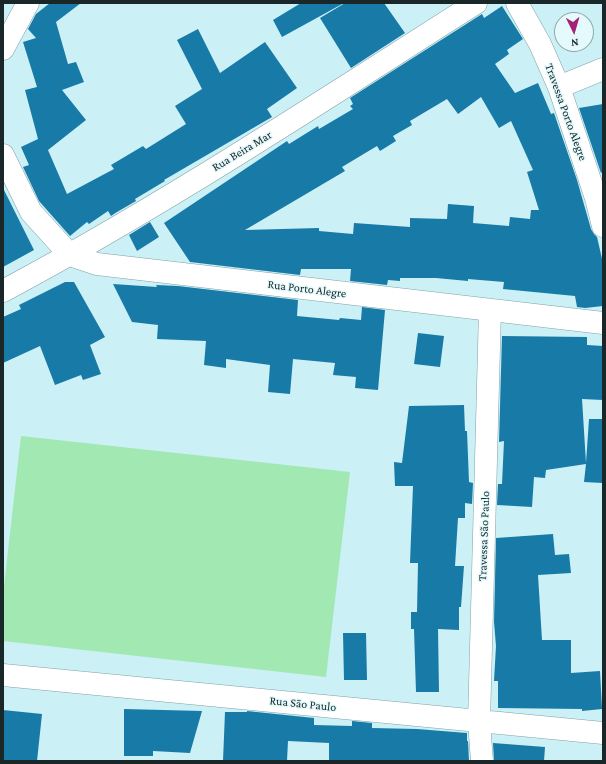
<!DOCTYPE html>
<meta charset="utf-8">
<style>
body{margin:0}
#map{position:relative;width:606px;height:764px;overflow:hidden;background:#cbf0f5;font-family:"Crimson Pro",serif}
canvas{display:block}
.frame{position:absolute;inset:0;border:4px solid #192729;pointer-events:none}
.north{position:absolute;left:554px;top:12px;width:40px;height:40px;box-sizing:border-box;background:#e4fafd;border:1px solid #93a6a8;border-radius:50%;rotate:175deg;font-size:11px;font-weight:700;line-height:16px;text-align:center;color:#192729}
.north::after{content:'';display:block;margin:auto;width:14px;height:18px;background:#a22375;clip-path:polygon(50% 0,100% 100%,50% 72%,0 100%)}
</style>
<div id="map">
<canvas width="606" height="764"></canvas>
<div class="frame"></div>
<div class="north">N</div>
</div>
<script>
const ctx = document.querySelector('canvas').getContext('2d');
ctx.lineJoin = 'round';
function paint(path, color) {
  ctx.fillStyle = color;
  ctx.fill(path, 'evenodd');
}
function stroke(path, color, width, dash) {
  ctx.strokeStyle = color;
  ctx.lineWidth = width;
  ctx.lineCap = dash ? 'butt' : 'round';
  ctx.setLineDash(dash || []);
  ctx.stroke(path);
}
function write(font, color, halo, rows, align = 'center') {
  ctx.font = font + ' "Crimson Pro",serif';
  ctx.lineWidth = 3;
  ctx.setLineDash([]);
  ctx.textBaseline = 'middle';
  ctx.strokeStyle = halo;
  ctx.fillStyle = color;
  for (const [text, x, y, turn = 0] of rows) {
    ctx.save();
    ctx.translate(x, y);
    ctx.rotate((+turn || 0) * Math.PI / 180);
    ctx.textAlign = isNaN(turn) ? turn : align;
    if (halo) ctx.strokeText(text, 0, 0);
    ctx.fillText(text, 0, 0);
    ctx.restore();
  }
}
const green = new Path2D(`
 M21 436 350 472 326 677 3 641V595Z`);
const building = new Path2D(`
 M50 3H81L56 22 68 64 76 62 84 82 62 90 86 120 48 150 67 194 114 169 111 165 143 146 146 149 186 124 175 106 202 89 177 40 198 29 220 73 265 42 297 88 267 109 272 117 164 180 165 181 135 199 136 201 117 212 111 216 108 211 89 224 87 222 70 236 39 201 23 167 29 165 21 147 38 139 25 90 37 87 23 42 36 38 28 29 36 14Z
 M301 3H344L282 37 273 20Z
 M345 3H384L405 33 351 68 320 18Z
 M502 6 523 39 507 50 509 54 495 64 515 93 538 83 551 114 554 113 577 180 591 229 594 234 597 237 603 263V306L585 308 577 307 575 296 503 289 504 282 468 279V281L436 278H400V281L388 280 387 285 350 281 351 269H301L300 275 190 262 164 223 287 141 289 144 318 126 319 129 353 109 350 106 353 104 350 98 482 14 484 18ZM481 97 499 128 511 121 533 170 527 172 539 210H531L530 219 510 217 509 226 473 223 474 206 448 204 447 219 410 218V227L354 223 353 234 319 231V228L245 230 345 171 342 167 377 146 380 151 396 141 393 136 412 125 410 121 447 99 458 114Z
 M603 104V172L601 173 579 108Z
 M3 188 34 250 3 267Z
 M150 222 159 237 137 251 129 235Z
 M65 282H74L105 337 90 345 101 374 83 380 81 375 55 385 40 346 3 363V317L21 309 19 305Z
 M113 284 157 287 156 285 178 286 298 300 297 316 339 320 340 318 361 320 362 307 385 310 378 390 355 388 356 377 333 375 335 363 293 359 290 394 268 392 270 365 226 359V368L204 365 206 341 157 339 158 325 132 322Z
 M418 333 444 336 440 367 414 364Z
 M502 336 587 337V345L603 346V400L582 399 586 463 589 419H603V483L584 482 586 464 546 470 545 478 534 477 532 507 497 505 498 484H502L504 441 499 442Z
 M464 405 465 431H467L469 482 473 483 472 504 465 503V518H458L455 566H464L461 607H459V630L438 629 439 692H416L414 629H411V612H417L418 563H410L413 486H395L394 462 402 463 409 406Z
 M553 534 555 555 569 554 571 573 538 575 542 640H571V673L600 671 602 709 582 711V709L498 708V681H494L496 646 494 622 496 538Z
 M343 633H366L367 680H344Z
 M124 709 202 711 190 753 153 751V756H124Z
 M3 710 42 714 37 761H3Z
 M247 711 314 718V725L352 726V721L372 723V728L417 729 467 733V741H468L469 761H329V743L288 741 287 761H223L225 712H247Z
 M493 743 545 747 544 761H494Z`);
const minor = new Path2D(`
 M517 3 540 44 559 87 596 198 603 226
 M3 49 28 3
 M559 87 603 69
 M3 155 31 212 70 255 97 264 603 323
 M3 291C166 204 320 102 476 3
 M3 675 603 733
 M482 761 479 722 490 310`);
const streetNames = [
 ["Travessa Porto Alegre",566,112,70],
 ["Rua Beira Mar",242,151,-31],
 ["Rua Porto Alegre",307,289,7],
 ["Travessa São Paulo",484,536,-88],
 ["Rua São Paulo",303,704,6]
];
paint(green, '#a2e8b2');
paint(building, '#187aa7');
stroke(minor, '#80a2a7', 23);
stroke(minor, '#fff', 22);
write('12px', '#192729', '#e4fafd', streetNames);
</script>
